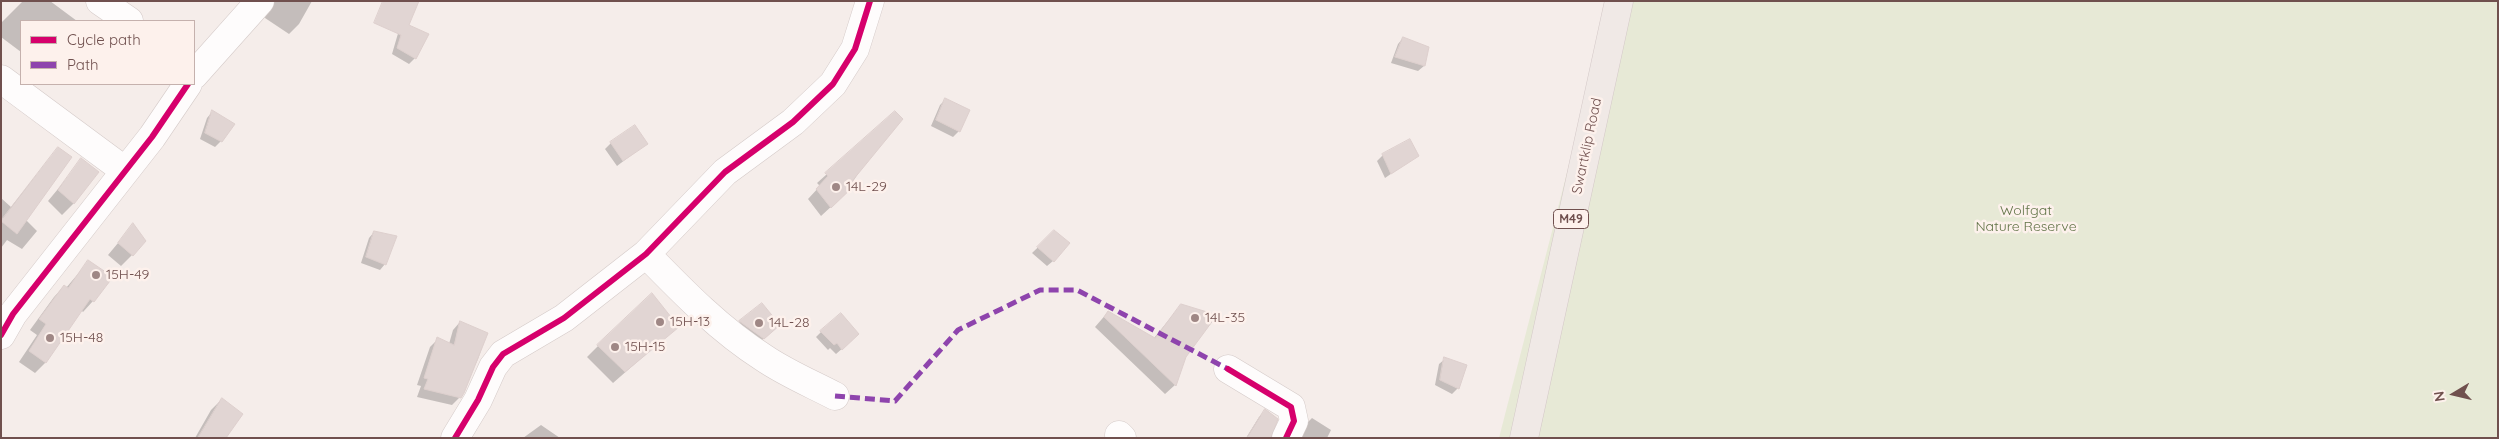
<!DOCTYPE html>
<style>
body{margin:0}
#map{position:relative;width:2499px;height:439px;overflow:hidden;background:#f5edea;font-family:Quicksand,sans-serif}
canvas{display:block}
.frame{position:absolute;inset:0;border:2px solid #70504e;pointer-events:none}
.legend{position:absolute;left:20px;top:20px;width:175px;height:65px;box-sizing:border-box;background:#fdf1ec;border:1px solid #c5b1ad;margin:0;padding:6px 9px;list-style:none;font-size:15px;color:#70504e}
.legend li{display:flex;align-items:center;gap:10px;height:25px}
.legend b{width:25px;border:1px solid #c5b1ad}
.north{position:absolute;left:2429px;top:369px;width:50px;height:50px;-webkit-text-stroke:4px #fdf1ec;paint-order:stroke;rotate:261deg;font-size:14px;font-weight:700;line-height:20px;text-align:center;color:#70504e}
.north::after{content:'';display:block;margin:auto;width:18px;height:22px;background:#70504e;clip-path:polygon(50% 0,100% 100%,50% 72%,0 100%)}
</style>
<div id="map">
<canvas width="2499" height="439"></canvas>
<div class="frame"></div>
<ul class="legend">
<li><b style="height:6px;background:#d6006c"></b>Cycle path</li>
<li><b style="height:6px;background:#8e44ad"></b>Path</li>
</ul>
<div class="north">N</div>
</div>
<script>
const ctx = document.querySelector('canvas').getContext('2d');
ctx.lineJoin = 'round';
function paint(path, color) {
  ctx.fillStyle = color;
  ctx.fill(path, 'evenodd');
}
function stroke(path, color, width, dash) {
  ctx.strokeStyle = color;
  ctx.lineWidth = width;
  ctx.lineCap = dash ? 'butt' : 'round';
  ctx.setLineDash(dash || []);
  ctx.stroke(path);
}
function write(font, color, halo, rows, align = 'center') {
  ctx.font = font + ' Quicksand,sans-serif';
  ctx.lineWidth = 5;
  ctx.setLineDash([]);
  ctx.textBaseline = 'middle';
  ctx.strokeStyle = halo;
  ctx.fillStyle = color;
  for (const [text, x, y, turn = 0] of rows) {
    ctx.save();
    ctx.translate(x, y);
    ctx.rotate((+turn || 0) * Math.PI / 180);
    ctx.textAlign = isNaN(turn) ? turn : align;
    if (halo) ctx.strokeText(text, 0, 0);
    ctx.fillText(text, 0, 0);
    ctx.restore();
  }
}
const green = new Path2D(`
 M1611 1H2498V438H1499Z`);
const shadow = new Path2D(`
 M23 1H50L77 21H21V52L1 37V23Z
 M272 1H312L299 24 289 34 265 18 266 9Z
 M399 30 415 58 409 64 392 54Z
 M1403 38 1428 47 1424 66 1418 71 1391 63 1398 44Z
 M946 99 959 131 953 137 931 126 940 105Z
 M212 112 221 141 215 147 200 139 207 118Z
 M895 113 846 193 821 216 808 199 820 186 817 183Z
 M611 143 646 144 617 166 605 149Z
 M58 148 26 220 37 231 22 249 7 240 1 248V198L11 207Z
 M1383 155 1417 156 1385 178 1377 161Z
 M82 160 74 203 62 215 48 201Z
 M133 225 132 255 121 266 108 255Z
 M374 232 385 264 380 270 361 263 369 238Z
 M1054 232 1053 261 1047 266 1032 253Z
 M88 262 93 301 83 312 81 310 46 362 35 373 19 362 37 335 30 330 54 297 64 286 66 288Z
 M1181 305 1184 357 1175 385 1165 394 1095 327 1108 312 1154 338Z
 M460 322 487 333 478 359 460 397 452 405 417 397 421 386 417 385 430 347 438 339 449 344 453 330Z
 M740 322 779 325 752 349 729 332Z
 M677 327 613 383 587 357 598 346Z
 M821 332 852 340 836 354 830 348 828 350 816 337Z
 M1445 359 1465 366 1458 388 1452 394 1435 385 1439 364Z
 M222 399 225 438H195L211 410Z
 M1265 411 1269 438H1246L1259 417Z
 M1312 418 1331 430 1327 438H1297L1301 429Z
 M541 425 560 438H523Z`);
const building = new Path2D(`
 M383 1H419L409 25 429 34 416 59 397 48 401 35 374 23Z
 M1403 37 1429 47 1425 66 1395 57Z
 M945 98 970 110 960 132 936 120Z
 M212 110 235 124 222 142 205 133Z
 M895 111 903 119 853 180 856 184 831 208 816 189 828 176 825 173Z
 M635 125 648 144 623 161 610 142Z
 M1410 139 1419 156 1391 174 1382 154Z
 M58 147 72 157 17 234 1 221Z
 M81 158 99 172 74 204 58 190Z
 M133 223 146 241 133 256 118 243Z
 M1054 230 1070 243 1054 262 1037 247Z
 M374 231 397 236 386 265 366 257Z
 M88 260 113 277 94 302 90 299 46 363 29 351 46 324 39 319 64 285 68 288Z
 M652 293 679 327 625 372 597 345Z
 M762 303 780 325 764 339 739 321Z
 M1181 304 1217 315 1186 357 1176 386 1104 317 1108 311 1155 338Z
 M841 313 859 334 842 350 837 343 834 345 820 331Z
 M460 321 488 333 464 393 461 398 424 389 428 379 424 378 437 337 454 345Z
 M1444 357 1467 365 1459 389 1440 380Z
 M222 398 243 414 226 438H198Z
 M1265 409 1278 419 1271 438H1247Z`);
const minor = new Path2D(`
 M100 1 129 21
 M194 75 260 1
 M1 79 124 170
 M646 254C683 292 720 330 764 358 786 373 812 384 835 396
 M1 335 13 314 152 137 188 84
 M1228 369 1291 407 1294 421 1286 438
 M1119 435 1122 438
 M455 438 478 400 493 367 503 354 564 318 646 254 725 172 793 122 833 84 855 49 870 1`);
const primary = new Path2D(`
 M1524 438 1619 1`);
const quiet = new Path2D(`
 M835 396 895 401 958 330 1040 290H1077L1228 369`);
const cycleway = new Path2D(`
 M1 335 13 314 152 137 188 84
 M1228 369 1291 407 1294 421 1286 438
 M455 438 478 400 493 367 503 354 564 318 646 254 725 172 793 122 833 84 855 49 870 1`);
const markers = [
 [836,187,5,"#9f8785"],
 [96,275,5,"#9f8785"],
 [1195,318,5,"#9f8785"],
 [660,322,5,"#9f8785"],
 [759,323,5,"#9f8785"],
 [50,338,5,"#9f8785"],
 [615,347,5,"#9f8785"]
];
const shields = [
 [1571,219,35]
];
const shieldNames = [
 ["M49",1571,219]
];
const streetNames = [
 ["Swartklip Road",1587,146,-78]
];
const poiNames = [
 ["14L-29",846,187],
 ["15H-49",106,275],
 ["14L-35",1205,318],
 ["15H-13",670,322],
 ["14L-28",769,323],
 ["15H-48",60,338],
 ["15H-15",625,347]
];
const parkNames = [
 ["Wolfgat",2026,211],
 ["Nature Reserve",2026,227]
];
paint(green, '#e7e9d6');
paint(shadow, '#0003');
paint(building, '#e1d5d3');
stroke(building, '#ddcfcd', 1);
stroke(minor, '#d4cac8', 29);
stroke(primary, '#d3c8c7', 29);
stroke(minor, '#fefcfc', 28);
stroke(primary, '#f0e9e6', 28);
stroke(quiet, '#8e44ad', 5, [10, 5]);
stroke(cycleway, '#d6006c', 6);
for (const [x, y, r, color] of markers) {
  const dot = new Path2D();
  dot.arc(x, y, r, 0, 2 * Math.PI);
  ctx.fillStyle = color;
  ctx.fill(dot);
  stroke(dot, '#fdf1ec', 2);
}
for (const [x, y, w] of shields) {
  const box = new Path2D();
  box.roundRect(x - w / 2, y - 9.5, w, 19, 4);
  ctx.fillStyle = '#fdf1ec';
  ctx.fill(box);
  stroke(box, '#70504e', 1);
}
write('bold 12px', '#70504e', null, shieldNames);
write('14px', '#70504e', '#fdf1ec', streetNames);
write('14px', '#70504e', '#fdf1ec', poiNames, 'left');
write('14px', '#627448', '#fdf1ec', parkNames);
</script>
